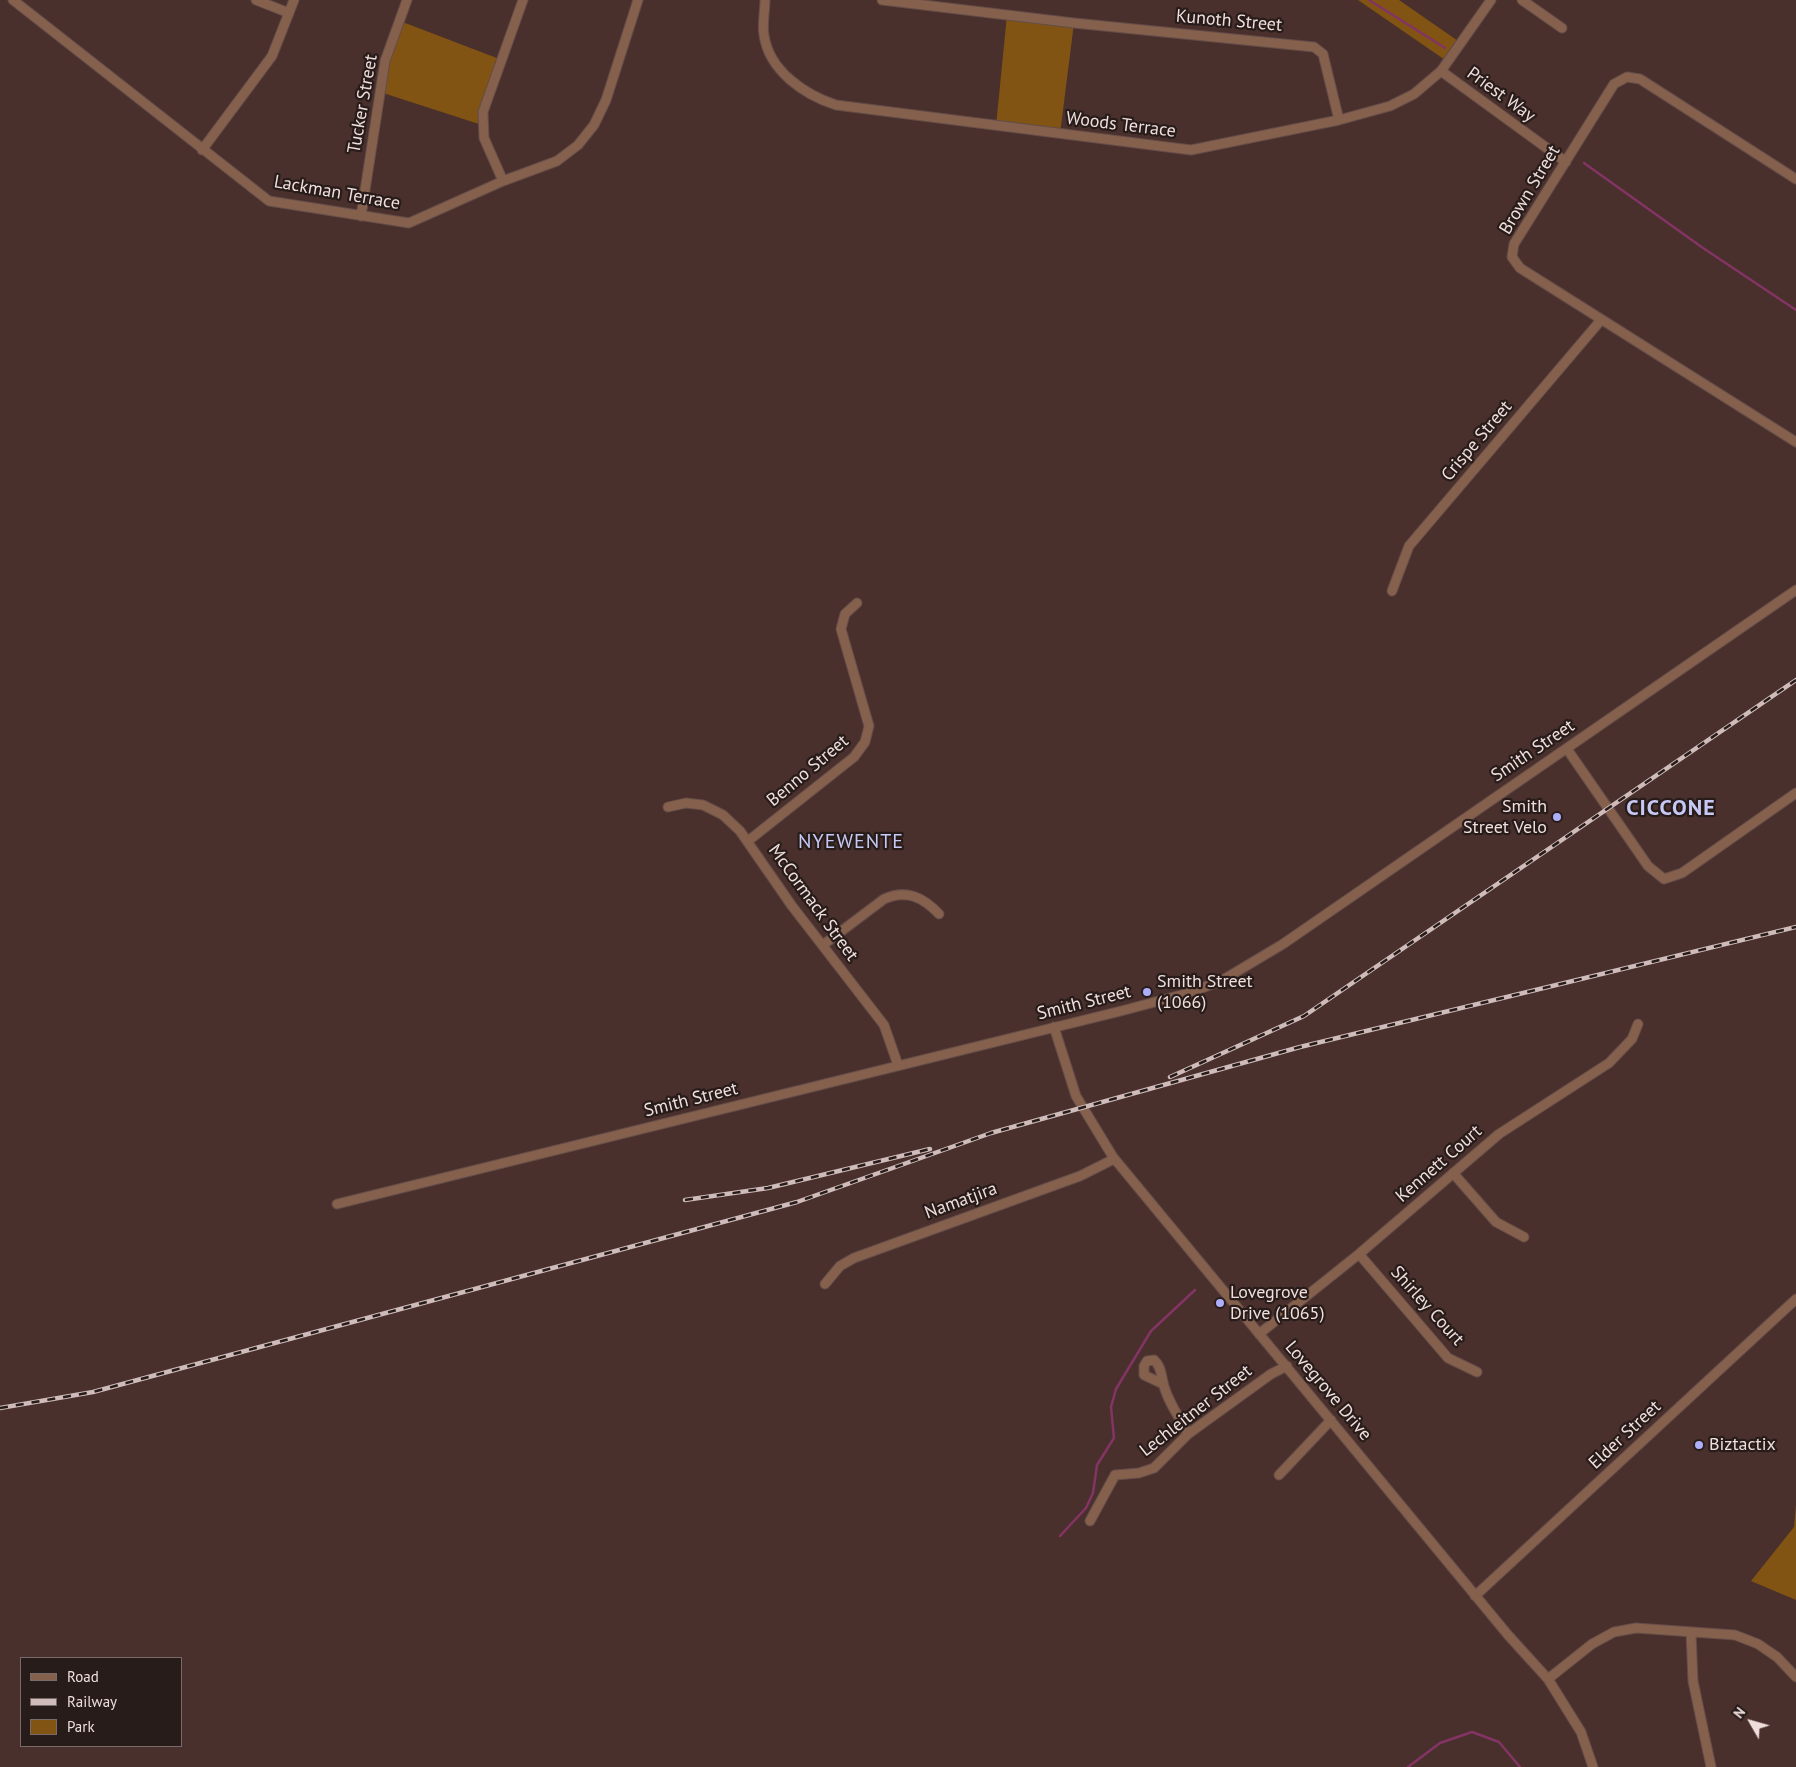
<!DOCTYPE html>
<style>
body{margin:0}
#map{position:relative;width:1796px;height:1767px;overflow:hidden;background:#49302c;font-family:"PT Sans",sans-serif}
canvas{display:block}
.legend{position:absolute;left:20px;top:1657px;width:162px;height:90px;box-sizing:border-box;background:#271c1a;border:1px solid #776a68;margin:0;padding:6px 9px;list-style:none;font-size:15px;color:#efdedc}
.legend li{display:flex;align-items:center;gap:10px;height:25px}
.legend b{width:25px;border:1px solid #776a68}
.north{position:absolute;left:1726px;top:1697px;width:50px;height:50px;-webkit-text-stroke:4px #271c1a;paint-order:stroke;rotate:308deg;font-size:14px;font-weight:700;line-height:20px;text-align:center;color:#efdedc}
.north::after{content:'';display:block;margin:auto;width:18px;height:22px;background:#efdedc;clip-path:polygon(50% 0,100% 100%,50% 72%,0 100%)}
</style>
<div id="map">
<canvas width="1796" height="1767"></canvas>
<ul class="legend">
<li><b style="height:6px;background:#84604d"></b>Road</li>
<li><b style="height:6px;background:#cfbcba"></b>Railway</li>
<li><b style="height:14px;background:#815414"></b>Park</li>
</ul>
<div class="north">N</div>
</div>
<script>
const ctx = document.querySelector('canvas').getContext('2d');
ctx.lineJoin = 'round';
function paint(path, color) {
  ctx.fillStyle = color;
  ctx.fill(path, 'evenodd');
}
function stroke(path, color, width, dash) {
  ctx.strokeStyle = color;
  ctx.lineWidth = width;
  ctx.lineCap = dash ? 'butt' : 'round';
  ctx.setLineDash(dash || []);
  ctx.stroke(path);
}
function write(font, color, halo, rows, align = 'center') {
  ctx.font = font + ' "PT Sans",sans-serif';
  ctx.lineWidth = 4.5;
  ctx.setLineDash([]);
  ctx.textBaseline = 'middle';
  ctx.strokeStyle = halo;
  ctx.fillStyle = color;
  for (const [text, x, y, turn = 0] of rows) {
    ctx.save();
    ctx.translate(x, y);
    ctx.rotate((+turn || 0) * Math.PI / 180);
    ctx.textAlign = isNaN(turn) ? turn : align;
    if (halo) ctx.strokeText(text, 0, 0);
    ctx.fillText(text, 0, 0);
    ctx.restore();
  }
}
const green = new Path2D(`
 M1358 0H1399L1461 43 1448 62Z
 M1007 15 1074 23 1060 134 996 126Z
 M400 21 502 60 482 125 380 92Z
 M1796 1504V1600L1751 1581 1794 1527Z`);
const stream = new Path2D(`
 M1369 0 1445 48
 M1584 163 1703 248 1796 310
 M1060 1536 1086 1508 1093 1493 1097 1465 1114 1438 1111 1407 1116 1389 1151 1331 1195 1290
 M1408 1767 1440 1743 1472 1732 1499 1742 1520 1767`);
const minor = new Path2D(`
 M13 0 269 201 409 223 503 181 557 161 578 145 594 125 606 100 638 0
 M256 0 289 13
 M765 0C765 11 762 24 764 35 769 71 805 95 836 105L1191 150 1339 120 1390 106 1414 94 1441 71 1491 0
 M882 0 1074 23 1314 47 1323 54 1339 120
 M1522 0 1562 28
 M1441 71 1566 162
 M202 150 272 56 294 0
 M1796 179 1640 79 1627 77 1614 84 1514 244 1512 257 1520 268 1796 442
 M503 181 484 138 483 112 523 0
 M361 216 385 61 407 0
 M1392 591 1409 546 1601 320
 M1567 749 1648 866 1664 879 1682 873 1796 793
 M668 807 686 803 703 805 723 815 740 831 792 906 884 1025 898 1065
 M748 841 854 757 865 742 869 726 841 629 845 614 857 603
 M823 945 884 899C906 889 923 897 939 914
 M1054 1027 1076 1096 1113 1157 1508 1635 1548 1679 1581 1732 1593 1767
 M1453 1173 1496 1222 1524 1237
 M337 1204 1121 1011 1185 994 1221 981 1283 944 1796 590
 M1359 1254 1448 1358 1477 1372
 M825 1284 840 1266 854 1258 1080 1176 1114 1159
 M1259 1334 1359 1254 1499 1134 1609 1063 1632 1039 1638 1024
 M1163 1384 1144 1375V1366L1147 1361 1154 1360C1161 1366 1161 1374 1163 1382 1166 1399 1180 1418 1188 1434
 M1279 1475 1331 1420
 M1090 1521 1115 1475 1139 1473 1154 1468 1188 1434 1271 1374 1287 1366
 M1475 1596 1796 1299
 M1691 1633 1693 1681 1711 1767
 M1548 1679 1592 1644 1614 1632 1636 1628 1735 1635 1758 1644 1777 1657 1796 1677`);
const rail = new Path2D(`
 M1170 1077 1304 1016 1796 680
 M685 1200 768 1188 930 1149
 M0 1408 93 1392 797 1202 991 1133 1300 1047 1796 927`);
const markers = [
 [1557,817,5,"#adaffb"],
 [1147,992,5,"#adaffb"],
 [1220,1303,5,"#adaffb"],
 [1699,1445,5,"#adaffb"]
];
const streetNames = [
 ["Kunoth Street",1229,21,5],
 ["Priest Way",1501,95,36],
 ["Tucker Street",363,104,-80],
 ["Woods Terrace",1121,125,7],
 ["Brown Street",1530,190,-59],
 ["Lackman Terrace",337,193,10],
 ["Crispe Street",1477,441,-50],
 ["Smith Street",1533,751,-34],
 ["Benno Street",808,771,-40],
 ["McCormack Street",813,903,54],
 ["Smith Street",1084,1003,-14],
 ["Smith Street",691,1100,-14],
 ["Kennett Court",1439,1164,-41],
 ["Namatjira",961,1201,-20],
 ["Shirley Court",1427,1306,48],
 ["Lovegrove Drive",1328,1391,50],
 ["Lechleitner Street",1196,1411,-38],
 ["Elder Street",1625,1435,-43]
];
const poiNames = [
 ["Smith",1547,807,"right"],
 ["Street Velo",1547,828,"right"],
 ["Smith Street",1157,982],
 ["(1066)",1157,1003],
 ["Lovegrove",1230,1293],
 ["Drive (1065)",1230,1314],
 ["Biztactix",1709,1445]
];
const quarterNames = [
 ["NYEWENTE",851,842]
];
const districtNames = [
 ["CICCONE",1671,809]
];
paint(green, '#815414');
stroke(stream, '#843464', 2.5);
stroke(minor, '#644c48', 11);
stroke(minor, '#84604d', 9);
stroke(rail, '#cfbcba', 4.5);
stroke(rail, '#271c1a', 2.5, [8]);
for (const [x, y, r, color] of markers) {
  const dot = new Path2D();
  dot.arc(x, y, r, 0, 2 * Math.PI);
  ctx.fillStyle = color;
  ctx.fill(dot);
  stroke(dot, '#271c1a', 2);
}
write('18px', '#efdedc', '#271c1a', streetNames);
write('18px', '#efdedc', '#271c1a', poiNames, 'left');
ctx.letterSpacing = '1px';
write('20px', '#c7c9f4', '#271c1a', quarterNames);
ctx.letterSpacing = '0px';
ctx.letterSpacing = '1px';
write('bold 22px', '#c7c9f4', '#271c1a', districtNames);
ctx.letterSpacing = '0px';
</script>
